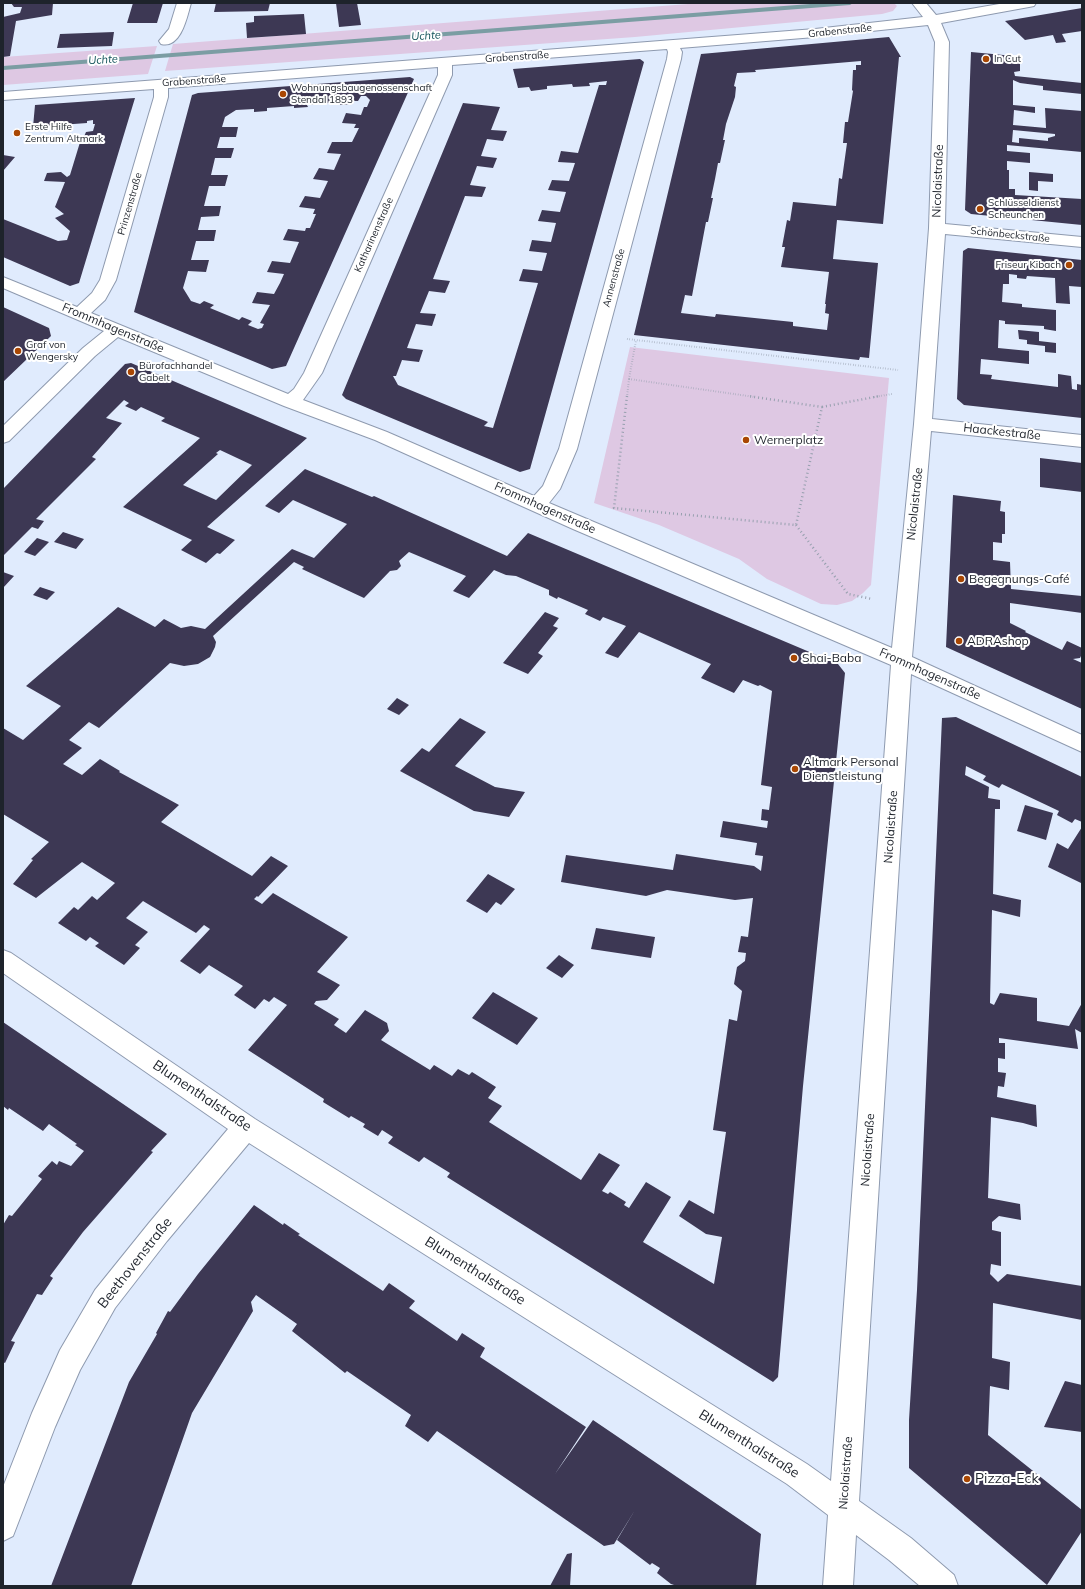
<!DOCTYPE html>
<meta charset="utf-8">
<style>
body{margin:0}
#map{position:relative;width:1085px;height:1589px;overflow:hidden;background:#e0ebfd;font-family:Mulish,sans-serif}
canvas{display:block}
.frame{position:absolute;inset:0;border:4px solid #1e232b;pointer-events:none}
</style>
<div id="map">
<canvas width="1085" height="1589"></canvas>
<div class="frame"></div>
</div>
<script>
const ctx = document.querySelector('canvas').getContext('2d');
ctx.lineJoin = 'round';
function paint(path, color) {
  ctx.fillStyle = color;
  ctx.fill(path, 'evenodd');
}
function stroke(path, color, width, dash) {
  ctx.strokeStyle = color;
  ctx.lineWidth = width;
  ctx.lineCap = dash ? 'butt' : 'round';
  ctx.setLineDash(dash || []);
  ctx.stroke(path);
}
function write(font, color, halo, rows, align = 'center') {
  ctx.font = font + ' Mulish,sans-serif';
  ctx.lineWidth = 4;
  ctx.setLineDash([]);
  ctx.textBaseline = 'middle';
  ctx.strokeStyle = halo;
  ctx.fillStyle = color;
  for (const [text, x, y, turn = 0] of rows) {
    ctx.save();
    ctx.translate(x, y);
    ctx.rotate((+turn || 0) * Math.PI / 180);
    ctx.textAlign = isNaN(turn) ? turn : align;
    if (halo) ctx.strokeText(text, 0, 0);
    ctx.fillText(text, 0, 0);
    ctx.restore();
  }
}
const green = new Path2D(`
 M701 3H894L897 6 893 11 882 14 635 37 165 71 173 44Z
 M157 46 148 74 3 85V57Z
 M630 347 889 378 871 585 863 593 852 601 837 605 821 604 767 579 739 559 659 525 594 503Z`);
const stream = new Path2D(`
 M823 3H853L850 5 3 70V66Z`);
const building = new Path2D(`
 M11 3H53L52 15 16 21 10 56 3 57V17L20 13 22 7H14Z
 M133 3H163L157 23H127Z
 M216 3H270L268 11 214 12Z
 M336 3H357L361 25 339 27Z
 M1082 8V31L1062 34 1066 42 1056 43 1053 35 1025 40 1005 21Z
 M304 14 306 34 247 38 246 23 254 22V16Z
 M114 32 112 46 57 48 60 34Z
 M889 37 901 57H899L883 224 837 220 833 259 878 263 869 358 860 357 859 360 634 335 701 54ZM861 61V65H856V70H853L852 90 853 91 848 122H845L843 143H847L842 179 839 178 836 206 793 202 790 221 787 220 782 247H785L781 267 829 272 825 304H826L825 313 829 314 827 330 793 326V322L716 314 715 317 681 313 685 295 692 296 706 222H708L713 198H711L715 179 718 163H720L725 140H723L726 124 735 97 736 87 734 86 737 73 756 72 755 70Z
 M971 52 1014 56V60L1020 62V71L1014 72 1015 76 1082 83V94L1043 90V86L1020 83 1013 80V105L1035 107V113L1014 110 1013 125 1046 128 1045 108 1082 111V152L1007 145V151L1030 153V163L1007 161V170H1009V189H1015V195L1082 199V225L971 214 965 210ZM1013 130 1055 134V136L1048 138V141L1019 138V143L1012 142Z
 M640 59 644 62 530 469 520 472 346 399 342 395 463 103 500 107 491 130 507 131 503 141 487 139 481 156 497 158 493 168 477 166 470 185 486 187 482 197 465 196 433 279 450 281 445 293 429 291 420 313 436 314 432 326 416 324 407 348 423 350 419 362 402 360 396 376H393L398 385 488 422 484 426 493 428 538 283 519 281 523 269 542 271 547 253 529 251 532 240 551 242 556 223 538 221 542 210 560 212 566 192 548 190 552 180 569 181 575 163 558 162 561 151 578 153 599 85H606L607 81 589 83 590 86 573 87 572 84 547 86V89L531 91 529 87 518 88 513 69Z
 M410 77 414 79 286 366 272 369 134 312 192 95 198 93ZM361 96H366L370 100 367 107H364L361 115 346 113 342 123 356 124 354 128H359L352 142H332L327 153 341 154 334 170 319 168 313 179 328 181 320 198 305 196 299 207 315 209 313 214H316L310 228H306L305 231 288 229 283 240 299 242 290 263 272 261 267 272 284 274 280 283 274 294 257 292 252 303 270 305 260 323 264 324 262 328 258 329 248 325 252 321 242 317 239 320 210 308 214 305 204 301 200 304 191 301 183 288 188 271 206 272 209 260H191L196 241H214L216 230H198L201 217 219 216 221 206H204L209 186H225L228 175H211L215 158H231L234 148H217L220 137H236L238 127H222L225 117 236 110 254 109V112L267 111V108L294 106V108L308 107 307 105 340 102V105L353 104 352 101H358Z
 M135 98 79 283 70 286 3 257V219L58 241 67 240 70 231 55 218 64 214 55 207 65 182 44 181 47 173 61 172 67 177 70 175 81 139H83L86 132 93 131 95 124H93V120L87 121V123L33 127 35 105Z
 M3 155 15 157 3 171Z
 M1029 172 1053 174V182L1038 181V191L1029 190Z
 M968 248 1082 260V287L1069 286 1070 304 1056 303 1055 278 1027 276 1026 279 1017 278V275L1009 274V284H1003L1002 302 1022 304V307L1056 310V331L1044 329V326L1005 324V321L999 320 998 348 1029 351V364L981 359 980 374 992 375 991 379 1058 387V374L1071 376 1072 389 1077 390V384L1082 385V418L964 405 957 399 963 251Z
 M3 307 49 328 51 336 3 382Z
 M1018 330 1039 332V341L1056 343V353L1045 352V346L1027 344V340L1019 339Z
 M131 363 307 438 207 527 235 540 220 554 217 553 206 563 181 550 192 540 123 507 200 438 161 421 165 418 141 407 136 411 125 406 129 403 124 400 106 418 122 423 92 457 96 459 36 519 44 521 38 529 32 527 3 556V489L125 364ZM220 450 252 465 216 500 183 485 218 454 216 453Z
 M1040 458 1082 463V492L1040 487Z
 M305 469 372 497 374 496 507 556 528 533 838 664 845 673 803 1086 778 1377 773 1382 447 1177 450 1173 424 1157 419 1162 388 1143 393 1137 382 1130 378 1136 363 1127 365 1124 351 1116 349 1118 323 1102 324 1099 248 1050 287 1005 274 997 269 1002 264 999 255 1009 234 995 243 986 209 965 200 974 180 961 210 929 204 925 196 933 143 901 126 918 148 932 135 945 140 948 124 965 95 946 99 943 90 937 86 941 58 923 74 907 78 910 92 896 97 900 115 883 82 862 36 898 13 884 33 860 31 859 49 842 3 814V728L23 740 61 706 26 686 118 607 155 627 164 619 181 628 191 626 205 629 292 549 314 558 347 524 293 500 279 513 265 506ZM409 552 466 576 453 591 469 598 494 570 506 575 516 576 549 590V595L557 599 558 597 588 610 585 614 600 621 603 617 626 626 605 653 618 658 639 632 711 664 701 678 734 693 743 680 758 686 760 685 772 691 761 785 772 787 769 810 762 809 761 820 768 821 767 828 723 821 720 837 757 843 755 855 763 856 761 871 754 866 676 854 673 870 566 855 561 882 646 896 667 890 735 900 753 898 748 937 741 936 738 952 746 953 745 961 737 967 734 984 742 991 737 1021 729 1019 713 1130 726 1132 714 1214 689 1200 679 1216 706 1234 722 1237 714 1284 643 1242 671 1197 646 1182 629 1208 624 1205 626 1202 610 1192 608 1194 602 1191 620 1165 599 1153 581 1180 489 1122 502 1106 488 1098 496 1087 472 1072 469 1075 458 1069 452 1076 434 1065 430 1070 381 1040 389 1031 387 1023 365 1010 346 1033 334 1025 339 1019 314 1004 316 1001 327 1000 340 985 317 972 348 937 273 893 262 904 254 899 257 896 258 897 288 866 271 856 252 876 161 822 179 805 119 772 120 771 100 759 82 775 63 764 82 748 69 740 89 722 99 728 170 663 184 666 198 664 210 657 215 647 216 642 213 636 294 562 304 567 302 569 364 598 390 571 397 570 401 566 399 561Z
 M953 495 1001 501 1000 511 1005 512V534H1002V543L993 542V560L1010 562 1011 589 1082 596V613L1010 603V623L1026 631 1025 632 1062 650 1067 641 1082 648V654L1080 658 1073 659 1082 663V709L946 647Z
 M63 532 84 539 76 549 54 542Z
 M37 538 49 542 35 556 24 552Z
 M3 572 14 576 3 588Z
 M40 587 55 592 47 600 33 595Z
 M545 612 559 618 553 626 558 628 538 653 543 656 528 674 503 663Z
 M397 698 409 705 399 715 387 709Z
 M956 717 1082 777V822L1075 819 1072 823 1057 815 1059 811 1002 784 999 788 983 780 986 776 966 766 965 775 989 787 988 798 1000 800V809H995L993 894 1021 900 1020 917 992 910 990 1003 994 1005 1000 993 1037 998V1021L1069 1026 1082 1003V1033L1075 1029 1078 1049 999 1038V1043H1005V1059L998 1058V1072L1006 1073 1004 1087 998 1086 997 1097 1036 1105 1037 1127 1023 1123 991 1117 988 1198 1020 1204 1021 1220 999 1216 992 1222V1230L1001 1232V1266L991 1264 990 1274 998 1282 1007 1274 1082 1286V1320L993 1303 992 1358 1010 1362 1009 1390 990 1386 988 1435 1082 1510V1531L1047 1585 909 1468V1420L917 1290 942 718Z
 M460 718 486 732 455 766 495 787 525 792 509 817 474 811 400 771 422 748 429 752Z
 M1025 805 1053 813 1046 840 1017 831Z
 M1082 827V881L1081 883 1048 867 1057 843 1068 849Z
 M488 874 515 889 501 905 496 902 487 913 466 901Z
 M596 928 655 937 651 958 591 949Z
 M559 955 574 965 562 978 546 968Z
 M493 992 538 1018 517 1045 472 1018Z
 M3 1022 167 1134 151 1151 153 1152 83 1232 50 1276 53 1278 42 1295 37 1294 11 1341 15 1342 5 1363 3 1362V1225L9 1215 12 1216 42 1179 38 1176 52 1161 57 1165 59 1161 71 1166 84 1151 75 1145 77 1144 49 1124 43 1131 9 1108 8 1110 3 1106Z
 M254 1205 283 1225 284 1223 300 1234 298 1235 383 1291 389 1283 415 1301 409 1308 457 1341 462 1333 485 1348 480 1357 586 1427 555 1474 593 1420 761 1534 756 1586H677L671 1584 657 1573 660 1568 652 1563 650 1565 617 1540 635 1510 614 1544 604 1546 437 1431 428 1442 405 1426 411 1415 347 1371 345 1373 292 1331 297 1324 256 1295 251 1302 253 1311 192 1413 131 1586H51L129 1382 157 1334 156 1333 168 1311 170 1312 198 1274Z
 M1065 1381 1082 1385V1432L1044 1427Z
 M572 1553 570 1586H550L567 1554Z`);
const pathFar1 = new Path2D(`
 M627 339 898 370
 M629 379 755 397
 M629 379 636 340
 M627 397 629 379
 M874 397 892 394`);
const path = new Path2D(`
 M627 396 614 508 796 525 822 407 748 396
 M822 407 880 396
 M796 525 848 594 872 599`);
const street = new Path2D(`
 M177 3H191C187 17 181 49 161 44L159 41 169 29Z
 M912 3H926L936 15 1005 3H1036L1034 6 1029 7 941 23 949 42 945 224 1082 237V247L945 234 932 419 1082 435V447L931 431 912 657 1082 735V752L911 674 859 1501 911 1538 954 1575 958 1586H920L889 1560 856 1535 853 1586H823L828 1515 787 1484 249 1143 167 1241 115 1308 80 1370 55 1427 13 1536 3 1541V1487L32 1413 60 1350 95 1290 149 1223 228 1129 3 973V950L11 953 255 1119 807 1464 831 1481 891 665 573 529 375 440 284 406 118 337 95 356 9 441 3 443V426L83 348 104 331 3 288V277L77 307 92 293 100 280 154 97V89L3 100V92L815 29 923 17ZM928 25 935 42 929 228 914 424 892 648 549 503 560 489 577 449 681 59 682 52 680 48 815 37ZM667 49 668 52 667 59 559 449 543 486 534 496 387 432 303 400 322 373 452 75V65ZM438 67V75L304 373 294 389 288 394 91 313 105 300 116 280 168 97V88Z`);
const markers = [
 [986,59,4,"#a94703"],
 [283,94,4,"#a94703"],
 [17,133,4,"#a94703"],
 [980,209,4,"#a94703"],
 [1069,265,4,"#a94703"],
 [18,351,4,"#a94703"],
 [131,372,4,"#a94703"],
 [746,440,4,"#a94703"],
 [961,579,4,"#a94703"],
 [959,641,4,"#a94703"],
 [794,658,4,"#a94703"],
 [795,769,4,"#a94703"],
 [967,1479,4,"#a94703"]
];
const farStreetnames = [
 ["Grabenstraße",840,31,-6],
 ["Grabenstraße",517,57,-4],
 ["Grabenstraße",194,81,-4],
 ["Prinzenstraße",130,204,-74],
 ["Katharinenstraße",374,235,-66],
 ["Schönbeckstraße",1010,235,6],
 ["Annenstraße",614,278,-75]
];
const farPoinames = [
 ["In Cut",994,59],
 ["Wohnungsbaugenossenschaft",291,88],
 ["Stendal 1893",291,100],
 ["Erste Hilfe",25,127],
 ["Zentrum Altmark",25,139],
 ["Schlüsseldienst",988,203],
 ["Scheunchen",988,215],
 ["Friseur Kibach",1061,265,"right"],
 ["Graf von",26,345],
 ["Wengersky",26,357],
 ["Bürofachhandel",139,366],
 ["Gabelt",139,378]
];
const farWaternames = [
 ["Uchte",426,36,-4],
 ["Uchte",103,60,-4]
];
const streetNames = [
 ["Nicolaistraße",938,181,-88],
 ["Frommhagenstraße",113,328,23],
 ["Haackestraße",1002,432,6],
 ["Nicolaistraße",915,504,-84],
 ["Frommhagenstraße",545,508,24],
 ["Frommhagenstraße",930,674,24],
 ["Nicolaistraße",891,827,-86],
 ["Nicolaistraße",868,1150,-86],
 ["Nicolaistraße",846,1473,-86]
];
const poiNames = [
 ["Wernerplatz",754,440],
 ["Begegnungs-Café",969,579],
 ["ADRAshop",967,641],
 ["Shai-Baba",802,658],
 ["Altmark Personal",803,762],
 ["Dienstleistung",803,776]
];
const nearStreetnames = [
 ["Blumenthalstraße",202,1096,34],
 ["Beethovenstraße",135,1263,-52],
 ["Blumenthalstraße",475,1271,32],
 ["Blumenthalstraße",749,1444,32]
];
const nearPoinames = [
 ["Pizza-Eck",975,1479]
];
paint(green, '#dec8e3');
paint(stream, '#7b9da3');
paint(building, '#3d3854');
stroke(street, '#8e9aaf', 2);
stroke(pathFar1, '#97a0af', 2, [0.5, 2]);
stroke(path, '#97a0af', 2.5, [1, 3]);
paint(street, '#fff');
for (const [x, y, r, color] of markers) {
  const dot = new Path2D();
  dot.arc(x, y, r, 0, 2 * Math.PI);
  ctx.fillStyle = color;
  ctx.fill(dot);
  stroke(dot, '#fff', 1.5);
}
write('10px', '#1e232b', '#fff', farStreetnames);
write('10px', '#1e232b', '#fff', farPoinames, 'left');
write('italic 11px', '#105158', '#fff', farWaternames);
write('12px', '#1e232b', '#fff', streetNames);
write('12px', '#1e232b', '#fff', poiNames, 'left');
write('14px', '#1e232b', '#fff', nearStreetnames);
write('14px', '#1e232b', '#fff', nearPoinames, 'left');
</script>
